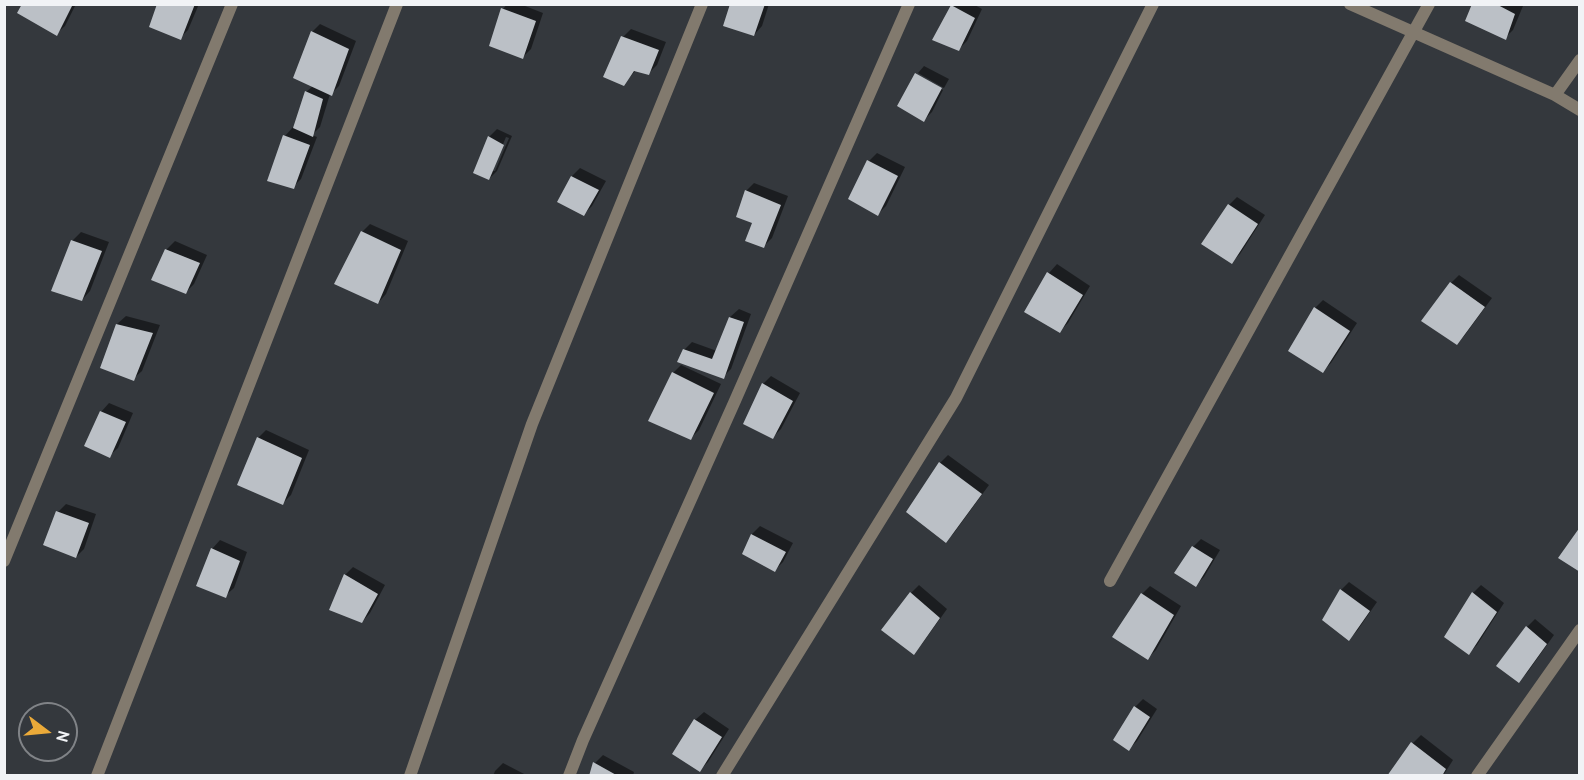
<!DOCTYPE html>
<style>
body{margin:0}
#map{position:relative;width:1584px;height:780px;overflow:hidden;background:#34383d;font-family:"PT Sans",sans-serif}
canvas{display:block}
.frame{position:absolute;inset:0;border:6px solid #f1f3f6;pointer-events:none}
.north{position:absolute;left:18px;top:702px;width:60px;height:60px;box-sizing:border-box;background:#34383d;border:2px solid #808387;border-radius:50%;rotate:106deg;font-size:16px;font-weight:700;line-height:24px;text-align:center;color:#f1f3f6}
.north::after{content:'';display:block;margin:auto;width:21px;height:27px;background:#ebaa39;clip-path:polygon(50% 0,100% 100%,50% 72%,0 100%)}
</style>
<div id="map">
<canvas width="1584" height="780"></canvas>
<div class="frame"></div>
<div class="north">N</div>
</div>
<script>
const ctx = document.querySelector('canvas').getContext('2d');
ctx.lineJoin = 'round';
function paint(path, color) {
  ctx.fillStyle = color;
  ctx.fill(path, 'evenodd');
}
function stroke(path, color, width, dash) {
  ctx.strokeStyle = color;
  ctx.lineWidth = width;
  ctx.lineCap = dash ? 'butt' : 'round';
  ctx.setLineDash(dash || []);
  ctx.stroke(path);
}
const shadow = new Path2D(`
 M23 4H76L65 26 56 34Z
 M159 4H199L188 30 180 38Z
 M507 4H520L543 13 531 49 523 57 503 9Z
 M732 4H769L762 26 754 35Z
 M954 4H973L982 9 967 41 959 49 952 6Z
 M1474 4H1520L1523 6 1513 30 1505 38Z
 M320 24 356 41 339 86 331 94H330L320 127 312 135 317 137 301 179 293 187 269 180 285 136 293 127 295 128 306 92 313 86 312 32Z
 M631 29 666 42 657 65 649 73 636 70 624 84 623 37Z
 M924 66 949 79 944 88 918 73Z
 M917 74V76L943 90 932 112 924 120 899 106Z
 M497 129 512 136 497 171 489 179 475 172 489 137ZM506 137 509 138 495 171H492Z
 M877 153 905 167 886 206 878 214 869 161Z
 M580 168 606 181 592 206 584 214 572 176Z
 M754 183 788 196 772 238 764 246 754 222 746 191Z
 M1237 197 1265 215 1240 254 1232 262 1229 205Z
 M370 224 408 241 386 294 378 303 362 232Z
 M81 232 109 242 90 291 82 300 72 241Z
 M175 241 207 255 194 284 185 293 153 279 167 249Z
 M1057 264 1090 286 1068 323 1060 331 1026 311 1049 273Z
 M1459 275 1492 298 1465 335 1457 344 1423 321 1451 283Z
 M1323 300 1357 323 1331 363 1323 371 1315 308Z
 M739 309 751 314 731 369 723 377 684 350 692 342 717 351 730 317Z
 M126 316 160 325 142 371 133 379 117 324Z
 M681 365 721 384 699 430 691 438 673 373Z
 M771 376 800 393 781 429 773 437 763 384Z
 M109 403 133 413 118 448 109 456 101 412Z
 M266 430 309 450 291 495 283 503 258 438Z
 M948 455 989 485 954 533 946 541 908 511 940 463Z
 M66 504 96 514 84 549 76 557 58 512Z
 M760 526 793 543 783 562 775 570 744 553 752 534Z
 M1201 539 1220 550 1204 577 1196 585 1193 547Z
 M220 540 247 552 234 588 225 596 212 549Z
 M353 567 385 585 370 613 362 622 345 575Z
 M1349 582 1377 602 1357 631 1349 639 1324 620 1341 590Z
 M919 585 947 609 922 644 914 653 911 593Z
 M1481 585 1504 603 1477 645 1469 653 1473 593Z
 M1150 586 1181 606 1156 650 1148 658 1142 594Z
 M1535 619 1554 635 1527 673 1519 681 1498 666 1527 627Z
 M1143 699 1157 709 1137 741 1129 749 1135 707Z
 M704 712 729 729 708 762 700 770 695 720Z
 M1421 735 1453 760 1443 776H1389L1413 743Z
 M603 755 634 772 633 776H590L595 763Z
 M503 763 528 776H493L495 771Z`);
const building = new Path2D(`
 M22 4H73L57 36 17 13Z
 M157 4H195L181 40 149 27Z
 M730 4H765L754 36 723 26Z
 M1472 4H1496L1515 14 1506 40 1465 21Z
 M951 5 975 18 959 51 932 40Z
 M501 8 536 21 523 59 489 46Z
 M311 31 349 49 332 96 293 78Z
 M621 36 659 50 649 75 634 71 624 86 603 77Z
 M915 73 942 88 924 122 897 106Z
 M305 91 323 99 313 137 293 128Z
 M283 135 310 145 294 189 267 181Z
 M488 136 504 145 489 180 473 173Z
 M867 160 898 176 878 216 848 199Z
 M571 176 599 190 584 216 557 202Z
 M745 190 781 205 764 248 745 241 752 223 736 217Z
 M1228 204 1258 224 1232 264 1201 244Z
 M361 231 401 250 378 304 334 284Z
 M71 240 102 251 82 301 51 291Z
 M165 249 200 263 186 294 151 280Z
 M1047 272 1083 295 1060 333 1024 312Z
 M1450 282 1485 307 1457 345 1421 321Z
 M1314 307 1350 331 1323 373 1288 351Z
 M729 317 744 322 724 379 677 362 683 349 712 359Z
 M116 324 153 333 134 381 100 368Z
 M672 372 714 393 691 440 648 421Z
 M762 383 793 401 773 439 743 424Z
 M100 411 126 422 110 458 84 446Z
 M257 437 302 458 283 505 237 485Z
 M939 462 982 494 946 543 906 512Z
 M56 511 89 523 76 558 43 545Z
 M1580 527V572L1558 558Z
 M751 534 786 552 775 572 742 554Z
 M1192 546 1213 559 1196 587 1174 573Z
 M211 548 240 561 226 598 196 586Z
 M344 574 378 594 362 623 329 610Z
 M1340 589 1370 611 1349 641 1322 620Z
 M910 592 940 618 914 655 881 630Z
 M1472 592 1497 612 1469 655 1444 637Z
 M1141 593 1174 615 1148 660 1112 637Z
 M1526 626 1547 644 1519 683 1496 666Z
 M1134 706 1150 717 1129 751 1113 740Z
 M694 719 722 737 700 772 672 754Z
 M1411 742 1446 769 1442 776H1387Z
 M593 762 618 776H589Z`);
const street = new Path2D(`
 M1350 4 1555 95 1580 110
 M1555 95 1580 60
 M4 561 232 4
 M1110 581 1429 4
 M97 776 397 4
 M410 776 532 424 702 4
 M569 776 583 740 734 403 909 4
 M722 776 956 398 1153 4
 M1477 776 1580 630`);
paint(shadow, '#0007');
paint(building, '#bbc0c6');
stroke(street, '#827a6e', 12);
</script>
